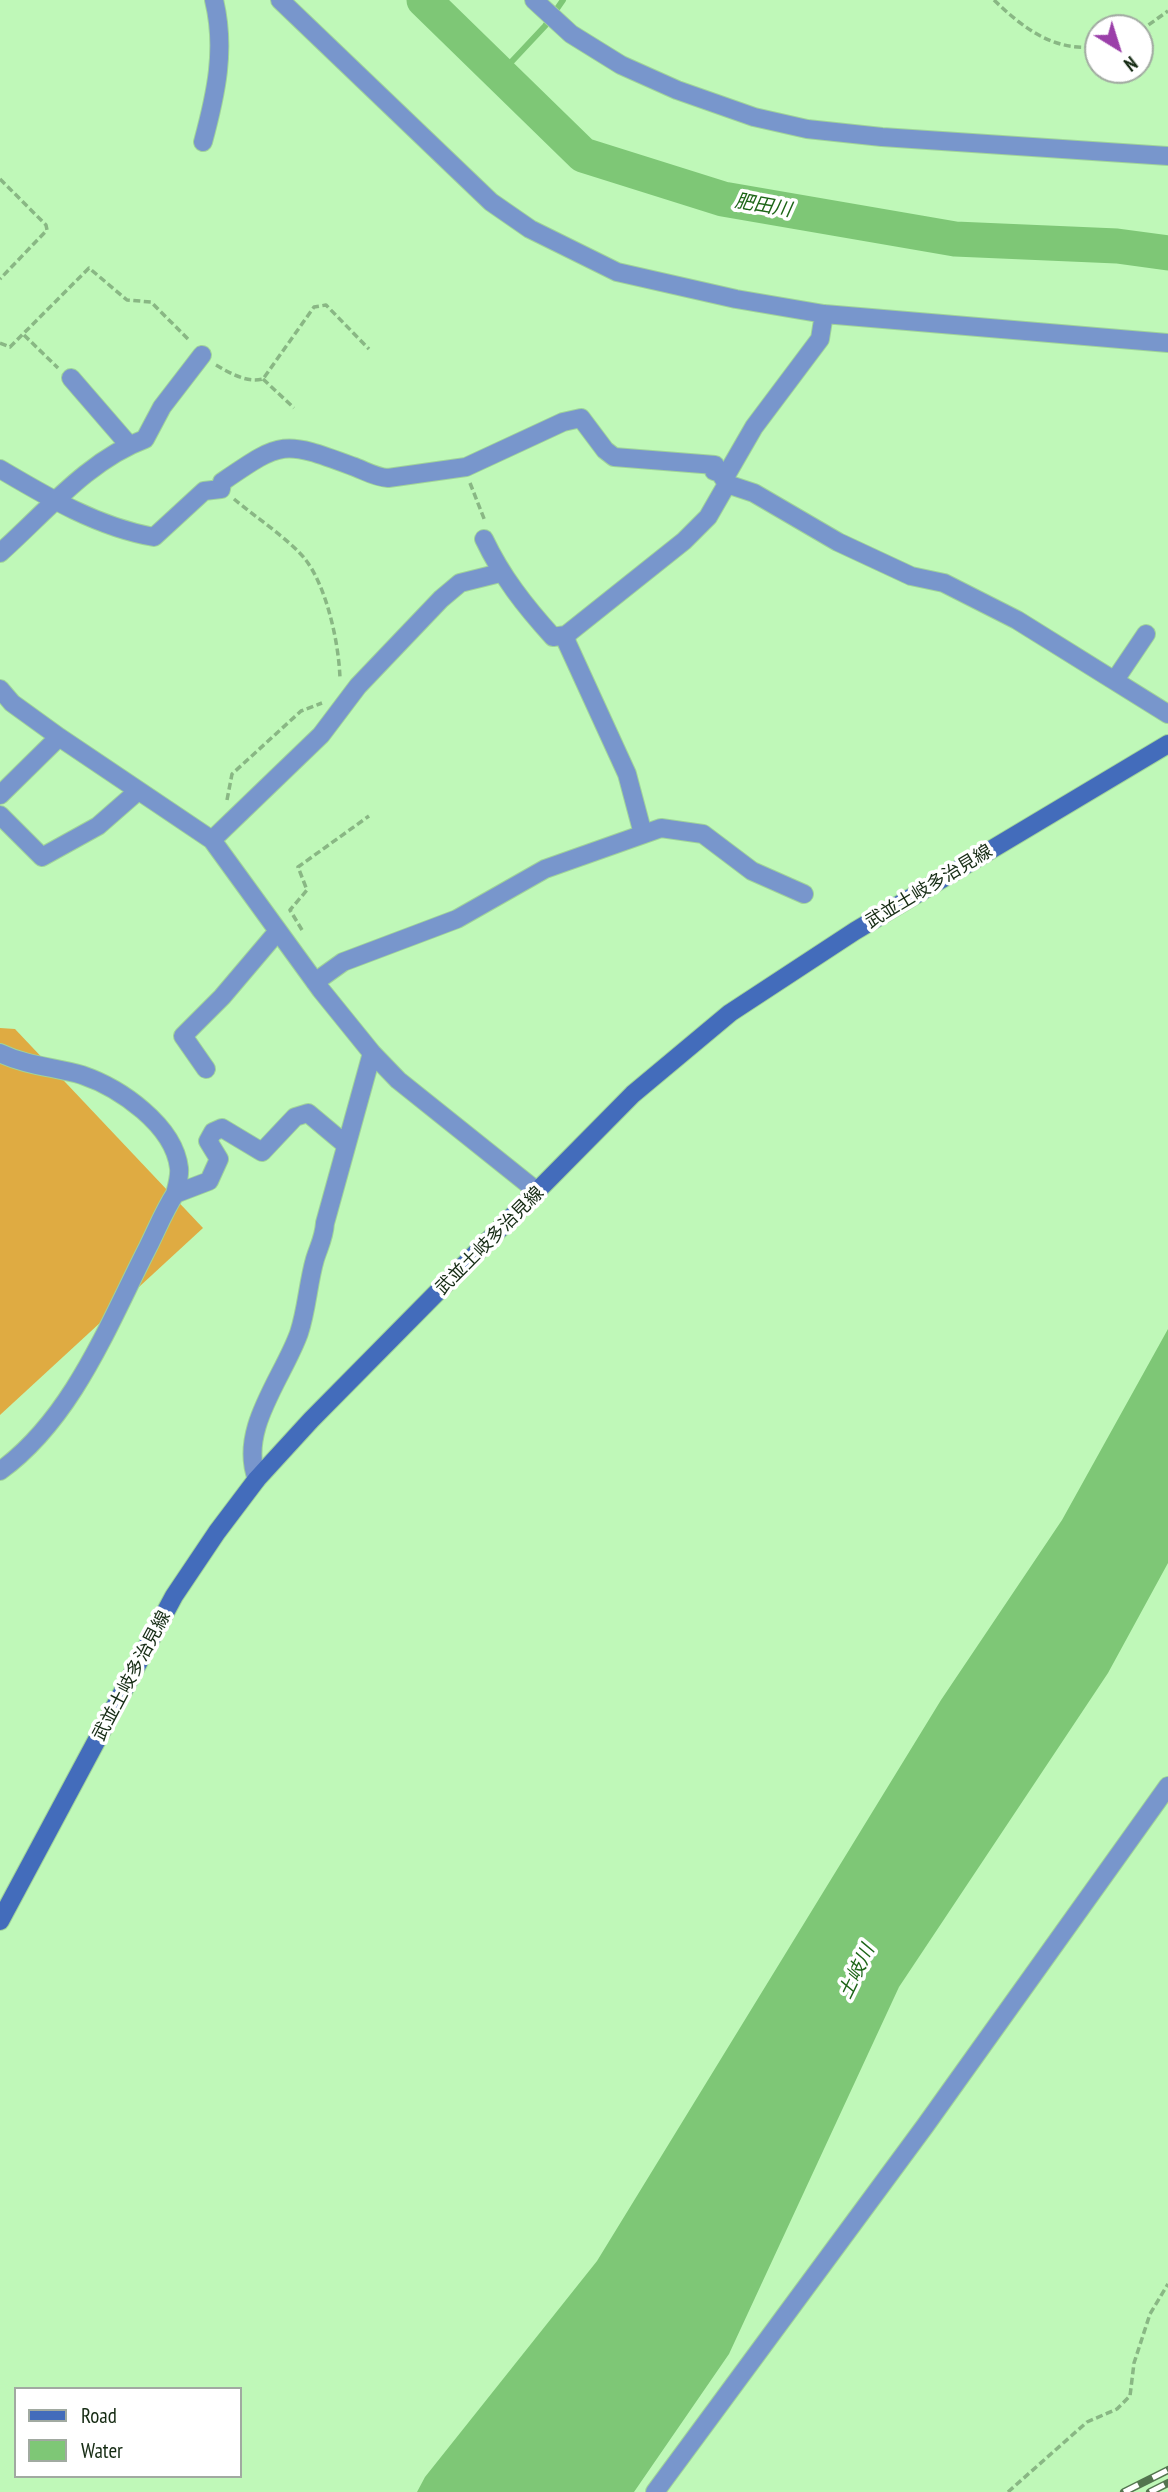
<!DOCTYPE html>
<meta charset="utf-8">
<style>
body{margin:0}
#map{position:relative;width:1168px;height:2492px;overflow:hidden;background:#bff8b8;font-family:"PT Sans Narrow",sans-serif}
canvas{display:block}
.legend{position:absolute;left:14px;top:2387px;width:228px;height:91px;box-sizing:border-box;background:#fff;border:2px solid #a1aaa1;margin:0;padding:9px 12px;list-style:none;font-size:21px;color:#152b13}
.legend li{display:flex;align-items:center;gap:14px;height:35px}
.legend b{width:35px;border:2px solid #a1aaa1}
.north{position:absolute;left:1084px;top:14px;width:70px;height:70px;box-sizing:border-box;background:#fff;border:2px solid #a1aaa1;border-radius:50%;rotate:142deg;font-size:19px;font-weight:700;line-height:28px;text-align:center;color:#152b13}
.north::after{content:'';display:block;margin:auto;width:24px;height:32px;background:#9b3fa9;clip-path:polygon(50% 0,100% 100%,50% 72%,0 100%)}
</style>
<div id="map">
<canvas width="1168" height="2492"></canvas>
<ul class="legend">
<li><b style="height:9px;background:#436cbb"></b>Road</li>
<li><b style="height:19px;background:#7ec776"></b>Water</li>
</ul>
<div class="north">N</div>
</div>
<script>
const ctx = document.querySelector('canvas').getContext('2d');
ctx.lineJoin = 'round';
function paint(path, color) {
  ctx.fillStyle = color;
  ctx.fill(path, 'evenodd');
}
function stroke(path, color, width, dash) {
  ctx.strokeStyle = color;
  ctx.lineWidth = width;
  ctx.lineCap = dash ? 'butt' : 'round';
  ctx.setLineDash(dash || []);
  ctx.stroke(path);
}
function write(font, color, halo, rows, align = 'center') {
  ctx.font = font + ' "PT Sans Narrow","Noto Sans JP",sans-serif';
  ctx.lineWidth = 7;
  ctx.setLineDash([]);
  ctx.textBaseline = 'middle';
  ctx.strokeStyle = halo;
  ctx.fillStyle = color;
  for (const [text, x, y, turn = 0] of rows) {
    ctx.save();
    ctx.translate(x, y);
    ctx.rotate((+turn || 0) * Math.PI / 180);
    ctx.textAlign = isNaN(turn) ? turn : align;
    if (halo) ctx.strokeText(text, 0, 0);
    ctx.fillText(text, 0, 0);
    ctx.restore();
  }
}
const forest = new Path2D(`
 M0 1028 15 1029 203 1228 0 1415Z`);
const water = new Path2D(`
 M1168 1329V1563L1108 1673 899 1987 729 2354 634 2492H417L425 2477 597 2261 941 1700 1062 1520Z`);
const stream = new Path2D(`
 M500 74 545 26 563 0`);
const river = new Path2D(`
 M424 0 583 155 723 199 955 239 1117 246 1168 253`);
const path = new Path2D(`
 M994 0C1023 28 1055 53 1098 46
 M1140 31 1168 11
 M0 179 46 225 47 230 0 279
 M24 335 58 368
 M0 343 10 347 89 268 127 300 151 302 190 341
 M216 365C230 373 246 383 263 379L314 307 326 305 369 349
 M263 379 294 408
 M470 483 485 521
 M234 499C254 516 290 540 305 559 327 587 339 644 340 679
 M227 800 232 774 301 711 322 703
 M302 930 290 910 307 890 298 867 369 816
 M1008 2492 1087 2422 1117 2409 1130 2396 1134 2363 1150 2314 1168 2284`);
const street = new Path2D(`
 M280 0 491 202 530 229 617 272 736 299 824 314 1168 343
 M534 0 571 34 621 65 677 90 754 117 807 129 882 137 1168 156
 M203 142C216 94 226 49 214 0
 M71 378 129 445
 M0 469C49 498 98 527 154 537L204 491 221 489 222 482C282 441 282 440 352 466 364 470 374 477 388 478L466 467 563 422 581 418 605 450 614 457 715 465 714 471 720 473 727 484
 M724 479 754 427 820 339 824 314
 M484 539C502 577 525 606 553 637L566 635 684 541 708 517 727 484 754 493 838 542 911 576 944 583 1017 620 1168 714
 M0 553C45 513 88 460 145 439L162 407 202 355
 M566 635 567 643 627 774 643 834
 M1115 680 1146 634
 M0 689 12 703 59 737 212 840 321 990 372 1053 398 1080 538 1192
 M0 795 59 737
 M0 815 42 857 98 826 138 791
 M212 840 321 735 358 686 441 599 460 583 500 573
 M315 982 343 962 457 919 545 869 661 828 703 834 752 871 804 894
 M0 1053C27 1066 55 1067 82 1075 120 1088 174 1125 179 1168 180 1176 177 1186 175 1194
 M206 1069 183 1036 222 997 278 931
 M0 1471C73 1418 108 1325 148 1247 157 1229 164 1211 175 1194L209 1181 219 1159 208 1141 213 1132 222 1128 262 1152 295 1117 308 1113 345 1144
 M257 1479C238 1430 283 1378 299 1333 307 1309 308 1283 315 1259 319 1246 324 1238 325 1223L372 1053
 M655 2492 925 2126 1168 1786`);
const secondary = new Path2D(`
 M0 1921 174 1596 217 1532 257 1479 311 1420 633 1094 730 1013 855 931 1168 744`);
const rail = new Path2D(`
 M1124 2492 1168 2470
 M1150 2492 1168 2483`);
const streetNames = [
 ["武並土岐多治見線",929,887,-31],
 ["武並土岐多治見線",490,1241,-45],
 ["武並土岐多治見線",132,1676,-62]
];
const waterNames = [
 ["肥田川",763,206,10],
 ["土岐川",857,1972,-64]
];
paint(forest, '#dfab42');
paint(water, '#7ec776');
stroke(stream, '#7ec776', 6);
stroke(river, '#7ec776', 35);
stroke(street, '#a0d39a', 20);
stroke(secondary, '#a0d39a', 20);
stroke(path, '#89b784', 3.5, [7, 3.5]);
stroke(street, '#7896cc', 18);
stroke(secondary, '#436cbb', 18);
stroke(rail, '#53754f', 8);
stroke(rail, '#fff', 5, [16]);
write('18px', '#152b13', '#fff', streetNames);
write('italic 19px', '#1d6517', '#fff', waterNames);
</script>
